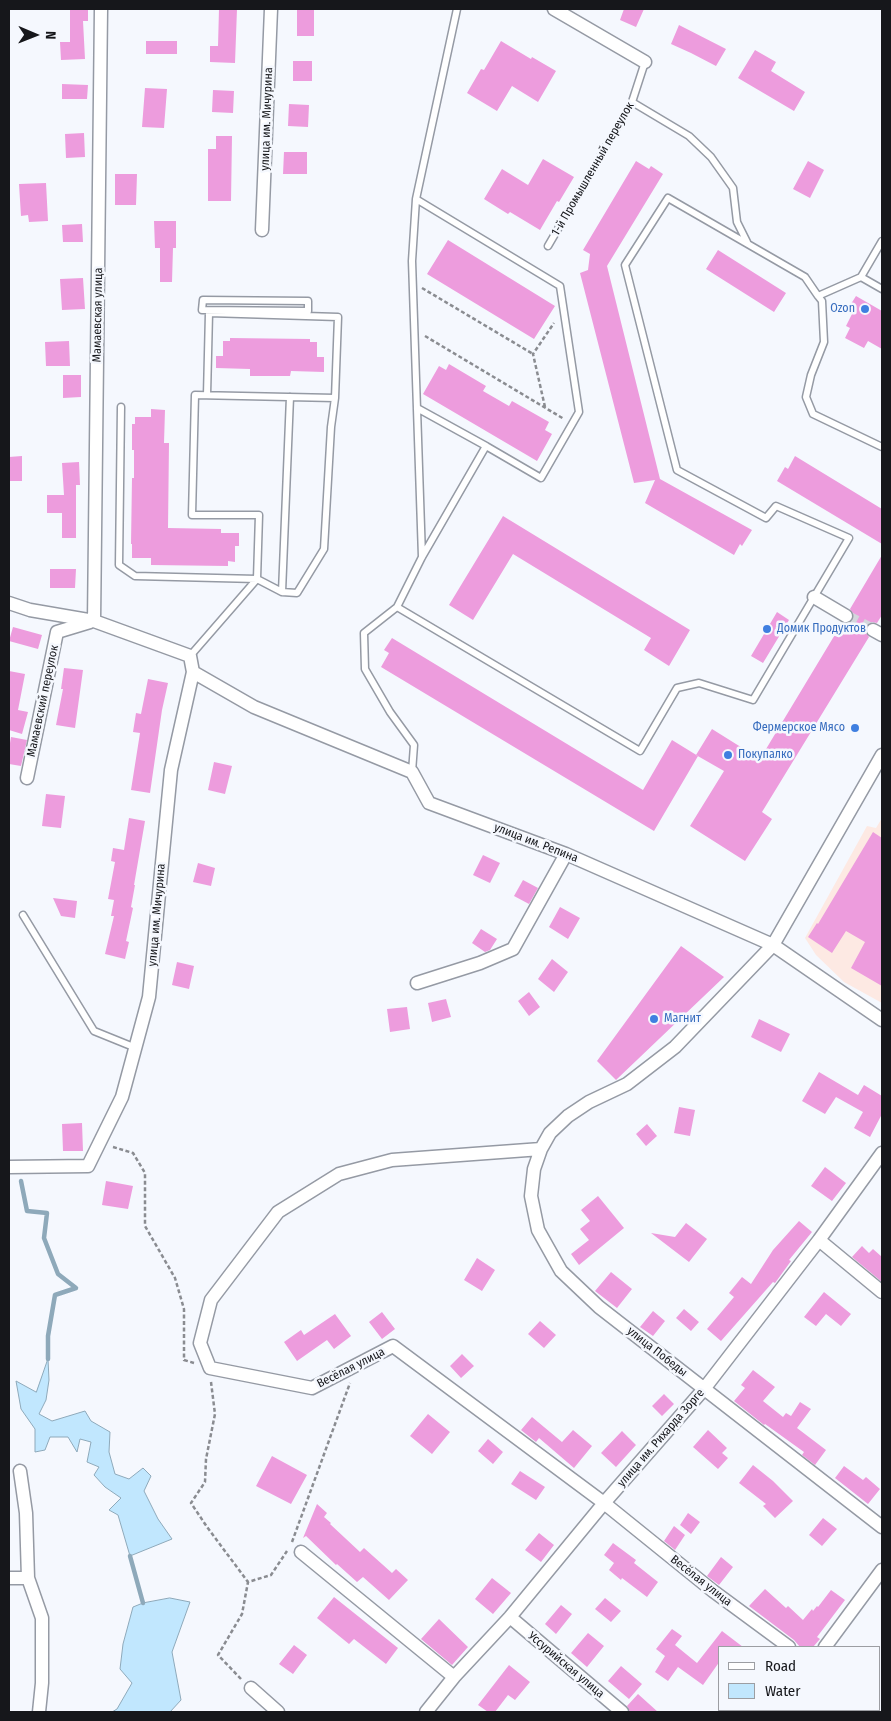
<!DOCTYPE html>
<meta charset="utf-8">
<style>
body{margin:0}
#map{position:relative;width:891px;height:1721px;overflow:hidden;background:#f5f8fe;font-family:"Fira Sans Condensed",sans-serif}
canvas{display:block}
.frame{position:absolute;inset:0;border:10px solid #16171b;pointer-events:none}
.legend{position:absolute;left:718px;top:1646px;width:162px;height:65px;box-sizing:border-box;background:#f5f8fe;border:1px solid #9c9ea3;margin:0;padding:6px 9px;list-style:none;font-size:15px;color:#16171b}
.legend li{display:flex;align-items:center;gap:10px;height:25px}
.legend b{width:25px;border:1px solid #9c9ea3}
.north{position:absolute;left:10px;top:10px;width:50px;height:50px;-webkit-text-stroke:4px #f5f8fe;paint-order:stroke;rotate:91deg;font-size:14px;font-weight:700;line-height:20px;text-align:center;color:#16171b}
.north::after{content:'';display:block;margin:auto;width:18px;height:22px;background:#16171b;clip-path:polygon(50% 0,100% 100%,50% 72%,0 100%)}
</style>
<div id="map">
<canvas width="891" height="1721"></canvas>
<div class="frame"></div>
<ul class="legend">
<li><b style="height:6px;background:#fff"></b>Road</li>
<li><b style="height:14px;background:#c1e7fe"></b>Water</li>
</ul>
<div class="north">N</div>
</div>
<script>
const ctx = document.querySelector('canvas').getContext('2d');
ctx.lineJoin = 'round';
function paint(path, color) {
  ctx.fillStyle = color;
  ctx.fill(path, 'evenodd');
}
function stroke(path, color, width, dash) {
  ctx.strokeStyle = color;
  ctx.lineWidth = width;
  ctx.lineCap = dash ? 'butt' : 'round';
  ctx.setLineDash(dash || []);
  ctx.stroke(path);
}
function write(font, color, halo, rows, align = 'center') {
  ctx.font = font + ' "Fira Sans Condensed",sans-serif';
  ctx.lineWidth = 5;
  ctx.setLineDash([]);
  ctx.textBaseline = 'middle';
  ctx.strokeStyle = halo;
  ctx.fillStyle = color;
  for (const [text, x, y, turn = 0] of rows) {
    ctx.save();
    ctx.translate(x, y);
    ctx.rotate((+turn || 0) * Math.PI / 180);
    ctx.textAlign = isNaN(turn) ? turn : align;
    if (halo) ctx.strokeText(text, 0, 0);
    ctx.fillText(text, 0, 0);
    ctx.restore();
  }
}
const industrial = new Path2D(`
 M882 818V1003L844 982 816 955 805 938 867 826 876 828Z`);
const water = new Path2D(`
 M48 1359 49 1380 46 1400 39 1414 52 1421 85 1411 91 1421 110 1432 109 1452 115 1474 129 1479 143 1468 151 1476 144 1491 158 1519 172 1539 130 1556 118 1515 109 1510 121 1498 105 1487 94 1475 99 1467 87 1462 91 1442 80 1439 77 1452 68 1437H50L45 1450 35 1452V1429L21 1409 16 1381 36 1392Z
 M170 1598 190 1602 172 1652 181 1700 170 1712H112L117 1709 132 1683 120 1669 123 1644 133 1607 143 1603Z`);
const stream = new Path2D(`
 M21 1181 27 1211 47 1213 44 1238 58 1274 76 1288 55 1295 48 1336V1359
 M130 1556 143 1603`);
const building = new Path2D(`
 M70 9H88V21H83L85 59 61 60 60 42H70Z
 M219 9H237L235 63 210 62V46H218Z
 M297 9H314V36H297Z
 M624 9H644L636 27 620 20Z
 M679 25 726 49 716 66 691 53 671 44Z
 M146 41H177V54H146Z
 M501 41 531 59 532 57 556 71 538 102 512 86 497 111 467 93 481 69 484 70Z
 M755 50 776 62 771 71 805 92 794 111 738 78Z
 M293 61H312V81H293Z
 M62 84 88 85 87 99H62Z
 M145 88 167 89 164 128 142 127Z
 M213 90 234 91 233 113 212 112Z
 M289 104 309 105 308 127 288 126Z
 M84 133 85 157 66 158 65 134Z
 M216 136H232L231 201H208V149H216Z
 M284 152H307V174H283Z
 M543 159 574 177 559 202 557 201 540 230 510 212 508 214 484 199 502 169 528 185Z
 M636 161 649 169 651 166 663 174 607 266 660 479 752 530 742 546 740 544 734 555 645 503 655 480 634 483 580 273 588 270 590 254 583 250Z
 M808 161 824 170 810 198 793 189Z
 M115 174H137L136 205H115Z
 M46 183 48 221 29 222 28 215 21 216 19 184Z
 M154 221H176V248H173L172 282H160V248H155Z
 M82 224 83 242H63L62 225Z
 M448 240 555 306 534 339 427 274Z
 M718 250 786 293 774 312 706 269Z
 M83 278 85 309 62 310 60 279Z
 M856 296 882 311V349L868 341 864 348 845 338 850 328 846 326 854 310 849 307Z
 M230 338 310 339V342H317V357H324V372L291 371 290 376H250V369L216 368V356H223V341H230Z
 M69 341 70 366H46L45 342Z
 M449 364 486 386 483 391 509 406 512 401 549 422 545 430 552 434 537 461 423 394 439 366 446 370Z
 M63 375H81V397L63 398Z
 M151 409 165 410 164 443H169L168 528 221 529V533H239V546H235V562L228 561V566L151 565V558H132V544H131L132 478H134V450H132V424H135V417H151Z
 M22 456V481H9V457Z
 M795 456 882 509V544L777 481 785 467 788 469Z
 M79 462 80 485H76V538H62V513H47V495H64L62 463Z
 M503 516 690 630 669 666 644 650 651 638 513 554 473 620 449 605Z
 M882 555V615L877 623 872 622 866 626 865 631 869 637 762 812 772 819 745 861 690 826 724 771 696 755 712 729 760 759 842 623 846 624 853 621 854 616 850 609Z
 M50 569H76L75 588H50Z
 M777 612 789 620 763 663 751 656Z
 M13 627 42 635 38 649 9 641Z
 M392 638 643 790 672 740 698 756 654 831 381 667 389 653 384 650Z
 M64 668 83 670 75 728 56 725 63 689H61Z
 M9 671 25 674 18 710 28 712 22 734 9 730Z
 M148 679 168 683 162 710 150 793 131 790 140 733 133 732 136 713 141 714Z
 M11 737 27 740 21 766 9 764V749Z
 M214 762 232 766 225 794 208 790Z
 M46 794 65 796 61 828 42 826Z
 M129 818 145 821 134 885H135L131 907 133 908 126 941 129 942 125 959 105 954 114 916H111L114 900 108 899 115 862 111 861 113 848 124 850Z
 M873 832 882 838V986L851 968 865 942 846 931 832 953 808 937 817 923 818 924Z
 M483 855 500 863 490 883 473 875Z
 M198 863 215 868 211 886 193 882Z
 M523 880 538 888 529 904 514 896Z
 M53 898 77 901 75 918 61 916Z
 M560 907 580 918 568 939 549 927Z
 M481 929 497 939 490 950 485 952 472 943Z
 M681 946 724 977 616 1080 597 1061Z
 M552 959 568 972 554 992 538 979Z
 M177 962 194 966 189 989 172 985Z
 M529 992 540 1007 529 1016 518 1001Z
 M446 999 451 1017 432 1022 428 1003Z
 M407 1007 410 1029 390 1032 387 1009Z
 M759 1019 790 1034 781 1052 751 1037Z
 M819 1072 858 1095 864 1085 882 1096V1114L870 1137 854 1128 863 1112 836 1097 825 1114 802 1101Z
 M679 1107 695 1110 690 1136 674 1133Z
 M82 1123 83 1151H63L62 1124Z
 M647 1124 657 1136 646 1146 636 1134Z
 M825 1167 846 1183 832 1201 811 1186Z
 M106 1181 133 1186 128 1209 102 1205Z
 M598 1196 624 1228 579 1265 571 1254 589 1240 580 1229 590 1221 581 1210Z
 M799 1221 812 1232 789 1260 791 1261 775 1283 773 1282 721 1341 707 1329 734 1297 729 1293 742 1277 751 1284 773 1250Z
 M686 1223 707 1239 689 1262 651 1233 675 1237Z
 M862 1246 869 1253 873 1249 882 1257V1282L852 1257Z
 M477 1258 495 1270 482 1291 464 1280Z
 M611 1272 632 1289 617 1308 595 1291Z
 M824 1292 851 1314 841 1326 826 1314 816 1326 804 1317Z
 M684 1309 699 1322 691 1331 676 1318Z
 M653 1311 665 1321 653 1336 640 1327Z
 M382 1312 395 1329 382 1339 369 1322Z
 M335 1314 351 1336 334 1349 327 1340 297 1361 284 1342 301 1330 304 1335Z
 M540 1321 556 1335 544 1348 528 1334Z
 M462 1354 474 1366 461 1378 450 1366Z
 M753 1370 775 1387 763 1401 783 1417 786 1413 791 1416 800 1402 811 1409 797 1428 826 1450 815 1465 802 1455 804 1452 765 1424 764 1425 734 1401 745 1388 741 1385Z
 M664 1394 674 1404 662 1416 652 1406Z
 M428 1414 450 1432 432 1454 410 1436Z
 M532 1417 562 1442 573 1430 592 1446 574 1468 539 1438 536 1442 521 1430Z
 M708 1430 727 1448 722 1453 728 1458 718 1469 693 1447Z
 M622 1431 636 1445 616 1467 601 1453Z
 M488 1439 503 1452 493 1464 478 1451Z
 M272 1456 307 1475 291 1504 256 1486Z
 M753 1465 773 1481 793 1501 775 1518 763 1506 766 1504 739 1483Z
 M844 1466 863 1480 866 1477 880 1489 868 1504 835 1478Z
 M520 1471 545 1487 536 1500 511 1484Z
 M317 1504 327 1513 324 1517 331 1523 330 1524 360 1552 364 1548 392 1573 396 1569 408 1580 389 1600 363 1577 357 1582 337 1564 336 1565 306 1536 303 1538Z
 M688 1513 700 1522 691 1534 680 1525Z
 M823 1518 837 1529 822 1546 809 1535Z
 M674 1526 685 1535 675 1550 664 1541Z
 M539 1533 554 1545 541 1562 525 1550Z
 M613 1543 636 1560 634 1563 658 1582 647 1597 622 1578 621 1580 609 1570 614 1563 604 1555Z
 M721 1557 733 1567 719 1585 707 1576Z
 M492 1578 511 1593 493 1614 475 1599Z
 M765 1589 786 1608 788 1606 803 1620 812 1609 813 1611 817 1606 818 1607 831 1590 845 1600 817 1637 820 1639 813 1647H800L794 1640 749 1606Z
 M334 1597 398 1648 386 1664 354 1639 349 1644 317 1618Z
 M605 1598 621 1611 611 1622 595 1609Z
 M561 1605 572 1614 556 1634 545 1624Z
 M439 1619 468 1647 452 1665 421 1639Z
 M672 1629 682 1636 675 1645 697 1663 722 1631 743 1647H720V1661L703 1685 678 1667 668 1681 655 1672 665 1656 656 1649Z
 M588 1633 604 1646 587 1667 571 1653Z
 M294 1645 307 1655 293 1674 279 1664Z
 M509 1665 530 1682 515 1700 508 1695 495 1712H488L478 1705Z
 M621 1666 642 1684 629 1699 608 1681Z
 M638 1694 658 1712H630L627 1706Z`);
const streetTunnel = new Path2D(`
 M846 616 873 630`);
const path = new Path2D(`
 M422 288 533 354
 M425 336 564 419
 M545 407 533 354 554 323
 M113 1147 133 1153 145 1173V1226L175 1278 184 1309V1360L194 1363
 M211 1382 215 1414 206 1459 205 1482 191 1503 207 1527 248 1582 271 1575 287 1551
 M292 1542 350 1383
 M241 1679 218 1655 242 1614 248 1582`);
const lane = new Path2D(`
 M632 102 689 136 711 157 733 188 737 222 747 242
 M416 199 457 9
 M882 241 861 277 882 289
 M548 246 632 102 645 62
 M818 296 861 277
 M203 300 308 301V311L202 310Z
 M207 395 209 313 338 317 335 398 331 427 324 549 297 593 282 592 290 397
 M121 407 119 565 135 576 257 579 282 592
 M417 408 486 446
 M422 557 412 261 416 199 560 286 579 412 541 478 486 446 422 557 397 607 640 751 677 688 699 683 753 700 849 538 776 506 766 518 677 470 625 265 668 198 805 277 818 296 822 301 824 342 811 375 806 397 813 414 882 447
 M397 607 364 633 365 669 390 712 414 745 412 772
 M190 656 257 579 259 515H192L195 395 335 398
 M23 915 94 1031 136 1048`);
const street = new Path2D(`
 M554 9 645 62
 M262 230 271 9
 M814 597 846 616
 M9 603 30 610 94 621 190 656 193 672 171 770 149 997 122 1097 88 1166 9 1167
 M94 621 101 9
 M873 630 882 635
 M193 672 254 707 412 772 429 803 566 854 773 945 882 1020
 M882 755 773 945 675 1047 627 1084 589 1102 568 1116 550 1133 541 1149 534 1169 531 1196 538 1230 561 1271 599 1307 882 1527
 M27 778 57 632 90 622
 M417 983 480 963 513 949 566 854
 M541 1149 392 1160 339 1174 278 1212 211 1300 200 1343 210 1368 312 1388 393 1346 604 1503 713 1591 789 1647
 M819 1240 882 1292
 M20 1471 26 1513 28 1578 42 1618V1683L39 1712
 M301 1552 454 1677
 M9 1578H28
 M510 1617 622 1712
 M825 1647 882 1570
 M251 1688 278 1712
 M864 1710 867 1712
 M426 1712 454 1677 510 1617 604 1503 704 1389 819 1240 882 1153
 M768 1712 771 1710`);
const markers = [
 [865,309,5,"#3f7fe0"],
 [767,629,5,"#3f7fe0"],
 [855,728,5,"#3f7fe0"],
 [728,755,5,"#3f7fe0"],
 [654,1019,5,"#3f7fe0"]
];
const streetNames = [
 ["улица им. Мичурина",267,119,-88],
 ["1-й Промышленный переулок",593,169,-60],
 ["Мамаевская улица",98,315,-89],
 ["Мамаевский переулок",43,701,-78],
 ["улица им. Репина",536,843,21],
 ["улица им. Мичурина",157,915,-85],
 ["улица Победы",657,1352,38],
 ["Весёлая улица",351,1368,-27],
 ["улица им. Рихарда Зорге",661,1438,-49],
 ["Весёлая улица",701,1581,38],
 ["Уссурийская улица",566,1665,40]
];
const shopNames = [
 ["Ozon",855,309,"right"],
 ["Домик Продуктов",777,629],
 ["Фермерское Мясо",845,728,"right"],
 ["Покупалко",738,755],
 ["Магнит",664,1019]
];
paint(industrial, '#fde9e3');
paint(water, '#c1e7fe');
stroke(water, '#8ea9ba', 1);
stroke(stream, '#8ea9ba', 4.5);
paint(building, '#ed9cdd');
stroke(streetTunnel, '#d4d6dc', 12, [12, 6]);
stroke(lane, '#959aa4', 9);
stroke(street, '#959aa4', 15);
stroke(path, '#8a8c91', 2.5, [4, 2.5]);
stroke(lane, '#fff', 6);
stroke(street, '#fff', 12);
for (const [x, y, r, color] of markers) {
  const dot = new Path2D();
  dot.arc(x, y, r, 0, 2 * Math.PI);
  ctx.fillStyle = color;
  ctx.fill(dot);
  stroke(dot, '#f5f8fe', 2);
}
write('12px', '#16171b', '#f5f8fe', streetNames);
write('12px', '#366cbe', '#f5f8fe', shopNames, 'left');
</script>
